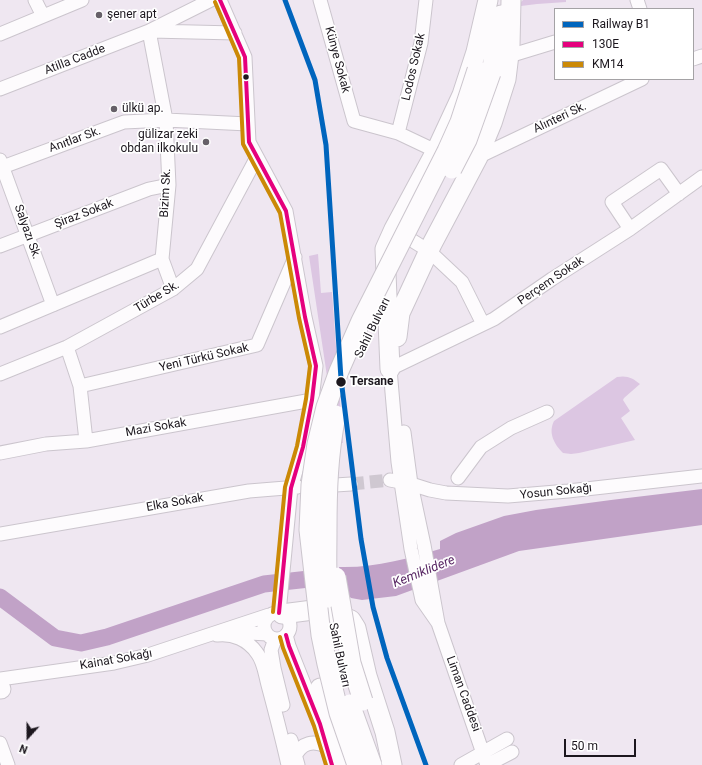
<!DOCTYPE html>
<meta charset="utf-8">
<style>
body{margin:0}
#map{position:relative;width:702px;height:765px;overflow:hidden;background:#efe7f1;font-family:Roboto,sans-serif}
canvas{display:block}
.legend{position:absolute;left:554px;top:8px;width:140px;height:72px;box-sizing:border-box;background:#fff;border:1px solid #a4a2a5;margin:0;padding:5px 7px;list-style:none;font-size:12px;color:#1c171e}
.legend li{display:flex;align-items:center;gap:8px;height:20px}
.legend b{width:20px;border:1px solid #a4a2a5}
.north{position:absolute;left:8px;top:717px;width:40px;height:40px;-webkit-text-stroke:3px #fff;paint-order:stroke;rotate:201deg;font-size:11px;font-weight:700;line-height:16px;text-align:center;color:#1c171e}
.north::after{content:'';display:block;margin:auto;width:14px;height:18px;background:#1c171e;clip-path:polygon(50% 0,100% 100%,50% 72%,0 100%)}
.scale{position:absolute;left:564px;top:739px;width:72px;height:18px;box-sizing:border-box;border:2px solid #1c171e;border-top:0;padding-left:5px;font-size:12px;line-height:14px;white-space:nowrap;color:#1c171e;-webkit-text-stroke:3px #fff;paint-order:stroke}
</style>
<div id="map">
<canvas width="702" height="765"></canvas>
<ul class="legend">
<li><b style="height:5px;background:#0065bd"></b>Railway B1</li>
<li><b style="height:5px;background:#e5007d"></b>130E</li>
<li><b style="height:5px;background:#cb8906"></b>KM14</li>
</ul>
<div class="north">N</div>
<div class="scale">50 m</div>
</div>
<script>
const ctx = document.querySelector('canvas').getContext('2d');
ctx.lineJoin = 'round';
function paint(path, color) {
  ctx.fillStyle = color;
  ctx.fill(path, 'evenodd');
}
function stroke(path, color, width, dash) {
  ctx.strokeStyle = color;
  ctx.lineWidth = width;
  ctx.lineCap = dash ? 'butt' : 'round';
  ctx.setLineDash(dash || []);
  ctx.stroke(path);
}
function write(font, color, halo, rows, align = 'center') {
  ctx.font = font + ' Roboto,sans-serif';
  ctx.lineWidth = 3.5;
  ctx.setLineDash([]);
  ctx.textBaseline = 'middle';
  ctx.strokeStyle = halo;
  ctx.fillStyle = color;
  for (const [text, x, y, turn = 0] of rows) {
    ctx.save();
    ctx.translate(x, y);
    ctx.rotate((+turn || 0) * Math.PI / 180);
    ctx.textAlign = isNaN(turn) ? turn : align;
    if (halo) ctx.strokeText(text, 0, 0);
    ctx.fillText(text, 0, 0);
    ctx.restore();
  }
}
const green = new Path2D(`
 M523 0H566V2L537 4 521 6 520 3Z
 M318 254 321 293 332 292 343 443H337L309 256Z
 M617 377C627 375 633 378 640 384L624 398 623 400 630 411 621 418 635 440 579 453 571 454 563 453C554 444 548 433 554 421Z`);
const water = new Path2D(`
 M702 489V525L519 551 396 596 362 600 351 598 341 588 339 567C376 568 405 559 440 549V541L456 533 504 516 536 510 611 500Z`);
const river = new Path2D(`
 M0 597 55 638 81 643 107 637 264 584 309 579H328`);
const minorTunnel = new Path2D(`
 M351 484 390 480`);
const minor = new Path2D(`
 M35 0 43 16
 M220 0 245 57 249 142 286 211 305 317 316 366 312 400 303 447 291 488 279 613
 M320 0 354 121 398 133 436 151
 M637 0 640 9
 M151 31 235 33
 M0 34 82 0
 M509 56 555 42
 M693 59 702 56
 M0 89 149 31 211 0
 M398 133 421 43 426 0
 M478 157 642 79
 M0 160 53 305
 M0 168 124 122 166 120 248 124
 M630 229 612 202 661 169 679 194
 M397 231 429 251 462 282 483 324
 M0 246 149 189 169 185
 M162 259 173 289
 M0 327 162 259 169 185 166 120 149 31
 M67 347 80 386 86 441
 M0 374 67 347 173 289 197 269 257 157
 M80 386 257 345 295 257
 M404 432 411 484 424 545 438 623 487 765
 M0 453 46 444 86 441 312 400
 M458 478 481 447 511 428 547 412
 M390 480 411 484 430 490 446 493 508 496 568 491 702 476
 M320 486 351 484
 M0 534 249 491 298 487
 M264 626a13 13 0 1 1 26 0a13 13 0 1 1-26 0Z
 M438 623 422 600 411 549 398 462 390 369 494 319 552 279 630 229 702 177
 M233 632 267 634
 M217 635C233 633 248 640 257 653 264 662 265 674 268 685 275 711 282 738 288 765
 M286 635 289 646 320 724 332 765
 M275 639 271 650 274 668 283 705
 M0 679 114 663 148 655 269 615
 M291 740 298 765
 M0 743 8 765
 M295 757C301 742 314 740 327 747
 M461 765 507 739
 M487 765 512 752`);
const highway = new Path2D(`
 M491 73 501 15
 M397 337 400 313 432 244 478 157 492 123 506 79 510 46 511 0
 M390 369 385 249 394 229 436 151 462 95 476 52 488 0
 M282 614 313 610 335 613 351 620 356 628 367 676 385 732 392 765
 M320 688 334 736 342 765
 M0 689H1`);
const highwayBridge = new Path2D(`
 M452 169 467 140 491 73
 M336 577 351 663 363 701
 M328 598C326 575 327 553 327 531 327 492 328 454 336 415
 M350 704 372 765
 M357 765 339 713 327 664 321 635 309 530 311 485 317 444 326 407 339 371 361 321 447 151 460 122 477 70`);
const bus1 = new Path2D(`
 M220 0 245 57 249 142 286 211 305 317 316 366 312 400 303 447 291 488 279 613
 M286 635 289 646 320 724 332 765`);
const bus2 = new Path2D(`
 M215 2 239 58 243 144 280 213 299 318 310 366 306 399 297 446 285 487 273 612
 M280 637 283 648 314 726 326 765`);
const rail1 = new Path2D(`
 M285 0 315 80 326 145 341 379 361 539 373 607 387 658 426 765`);
const markers = [
 [99,15,4,"#666068"],
 [246,77,3.5,"#1c171e"],
 [114,109,4,"#666068"],
 [206,142,4,"#666068"],
 [341,382,5.5,"#1c171e"]
];
const poiNames = [
 ["şener apt",107,15],
 ["ülkü ap.",122,109],
 ["gülizar zeki",198,135,"right"],
 ["obdan ilkokulu",198,149,"right"]
];
const streetNames = [
 ["Atilla Cadde",75,60,-21],
 ["Künye Sokak",337,60,75],
 ["Lodos Sokak",414,67,-77],
 ["Alınteri Sk.",560,118,-25],
 ["Anıtlar Sk.",75,140,-20],
 ["Bizim Sk.",166,193,-87],
 ["Şiraz Sokak",84,214,-21],
 ["Salyazı Sk.",27,232,70],
 ["Perçem Sokak",551,281,-34],
 ["Türbe Sk.",157,297,-31],
 ["Sahil Bulvarı",373,328,-64],
 ["Yeni Türkü Sokak",204,358,-13],
 ["Mazi Sokak",156,428,-10],
 ["Yosun Sokağı",556,492,-6],
 ["Elka Sokak",175,503,-10],
 ["Sahil Bulvarı",339,655,78],
 ["Kainat Sokağı",116,660,-10],
 ["Liman Caddesi",463,694,70]
];
const stopNames = [
 ["Tersane",350,382]
];
const waterNames = [
 ["Kemiklidere",424,572,-22]
];
paint(green, '#dcc6e2');
paint(water, '#c1a2c7');
stroke(river, '#c1a2c7', 17);
stroke(minorTunnel, '#cfc8d1', 13, [13, 6]);
stroke(minor, '#cbc5cd', 15);
stroke(highway, '#cbc5cd', 21);
stroke(minor, '#fdfbfd', 13);
stroke(highway, '#fdfbfd', 19);
stroke(highwayBridge, '#cbc5cd', 21, []);
stroke(highwayBridge, '#fdfbfd', 19);
stroke(bus1, '#e5007d', 4);
stroke(bus2, '#cb8906', 4);
stroke(rail1, '#0065bd', 5);
for (const [x, y, r, color] of markers) {
  const dot = new Path2D();
  dot.arc(x, y, r, 0, 2 * Math.PI);
  ctx.fillStyle = color;
  ctx.fill(dot);
  stroke(dot, '#fff', 1.5);
}
write('12px', '#1c171e', '#fff', poiNames, 'left');
write('12px', '#1c171e', '#fff', streetNames);
write('bold 12px', '#1c171e', '#fff', stopNames, 'left');
write('italic 13px', '#5b2a66', '#fff', waterNames);
</script>
